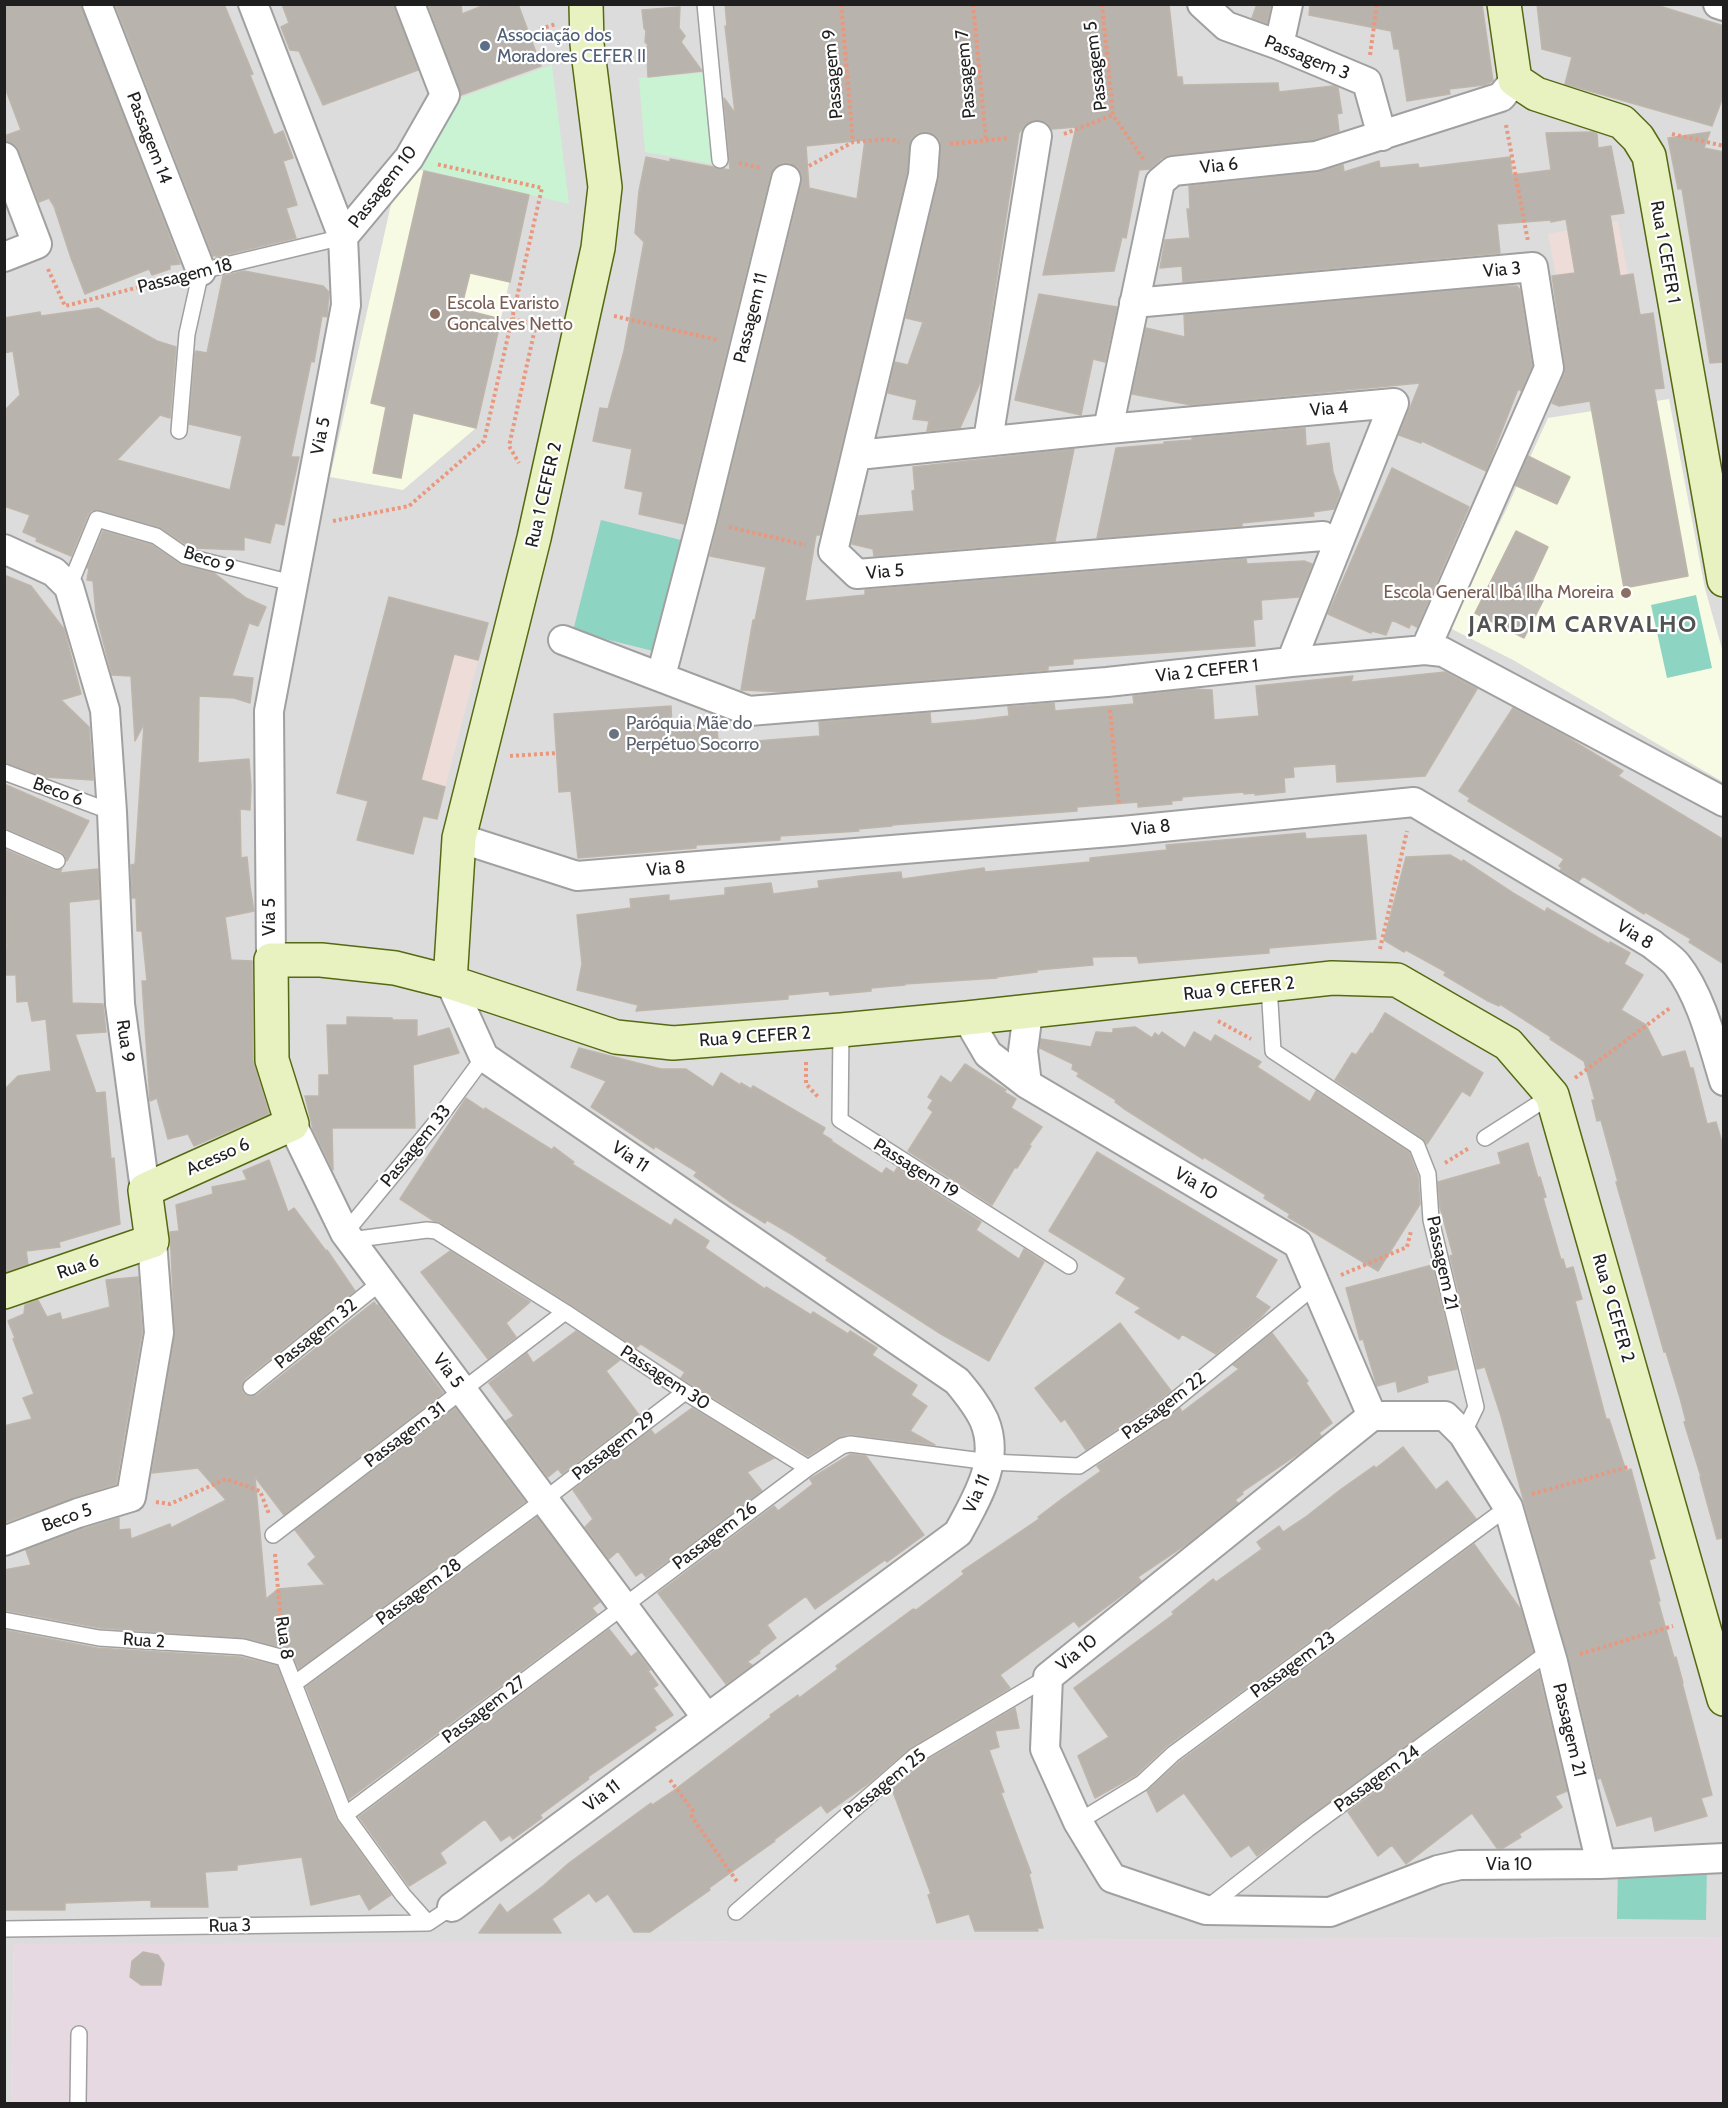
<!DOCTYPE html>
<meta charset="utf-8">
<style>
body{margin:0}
#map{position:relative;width:1728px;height:2108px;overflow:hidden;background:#efede7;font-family:Cabin,sans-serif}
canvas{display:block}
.frame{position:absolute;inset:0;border:6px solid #1f1f1f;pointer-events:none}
</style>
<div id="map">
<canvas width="1728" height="2108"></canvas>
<div class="frame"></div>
</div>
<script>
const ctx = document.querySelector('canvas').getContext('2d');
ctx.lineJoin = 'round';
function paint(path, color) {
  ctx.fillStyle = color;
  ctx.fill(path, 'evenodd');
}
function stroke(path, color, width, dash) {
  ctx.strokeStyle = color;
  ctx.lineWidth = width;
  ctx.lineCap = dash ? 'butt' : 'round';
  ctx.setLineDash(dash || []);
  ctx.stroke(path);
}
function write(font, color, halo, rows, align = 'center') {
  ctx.font = font + ' Cabin,sans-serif';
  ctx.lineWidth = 4.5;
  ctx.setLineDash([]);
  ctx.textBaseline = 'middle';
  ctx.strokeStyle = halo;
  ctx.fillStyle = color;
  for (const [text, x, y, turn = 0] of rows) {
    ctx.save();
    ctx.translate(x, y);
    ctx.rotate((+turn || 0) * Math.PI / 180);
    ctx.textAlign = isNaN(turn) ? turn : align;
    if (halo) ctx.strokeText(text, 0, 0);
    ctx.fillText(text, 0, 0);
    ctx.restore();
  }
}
const residential = new Path2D(`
 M5 5H1723V1937L14 1945 11 2103 5 2104Z`);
const commercial = new Path2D(`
 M1618 221 1637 324 1567 337 1548 234Z
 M389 597 488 623 437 819 337 793Z`);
const industrial = new Path2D(`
 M1723 1937V2103L11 2104 14 1944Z`);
const education = new Path2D(`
 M412 168 529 195 476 428 403 490 330 477 392 200Z
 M1669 399 1705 589 1723 652V782L1513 660 1448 627 1506 510 1548 418Z`);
const park = new Path2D(`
 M552 65 569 204 413 167 457 99Z
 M703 73 712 164 645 152 639 78Z`);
const pitch = new Path2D(`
 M601 520 681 540 653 651 573 631Z
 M1696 595 1712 668 1667 678 1651 605Z
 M1618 1866H1707L1706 1920 1617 1919Z`);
const building = new Path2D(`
 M4 4H81L180 264 170 265V269L152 275 149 269 85 294 71 258 54 206 49 198 39 202 19 151 14 144 4 141V136L21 130 4 85Z
 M115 4H224L253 74 250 75 274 135 283 131 293 158 283 161 297 205 286 208 296 238 216 257 217 255 213 256Z
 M282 4H394L418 70 323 105 299 51 290 50 281 27 289 23Z
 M428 4H461L462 14 487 4H518L541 66 461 95Z
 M725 4H1169L1177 77H1182L1183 85 1278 83 1279 92 1333 86 1338 88 1342 113 1337 114 1339 131 1313 140 1171 155 1162 158 1150 169 1139 170 1126 238 1122 237 1114 271 1043 275 1076 127 1052 129 1047 123 1039 120 1031 121 1025 125 1019 133 981 381 960 428 927 431 929 421 913 419 917 400 888 393 895 362 908 365 923 322 906 318 939 176 941 149 940 140 934 134 926 132 917 133 912 138 909 147 907 172 820 535H816L805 601 865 595V590L1246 559 1247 564 1304 561 1312 564 1299 597 1261 600 1262 619 1253 620 1255 646 1073 659V664L1048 666V670L785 692 741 690 753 620H755L766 567 710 556 802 183V174L797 167 789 163H781L774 168 770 175 684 524 639 514 643 492 625 488 632 449 593 441 600 408 608 409 624 351 644 242 635 233 639 191 646 157 670 162V159L730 170 724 98 735 113 725 26H727ZM865 140 857 199 809 188 806 146Z
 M1257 4H1271L1267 23 1252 18Z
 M1310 4H1482L1493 81 1484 85 1449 89 1450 94 1407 101 1399 49H1394L1391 31 1309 15Z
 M1537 4H1653L1724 26V94L1712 126 1565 84 1572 57 1542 49Z
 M680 7 679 28 685 36 681 42 702 71 648 77 647 56 648 52 646 49 648 45 645 42 646 31 644 28 642 10Z
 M1592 132 1597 134 1598 148 1611 146 1624 213 1610 215 1620 276 1633 274 1640 315 1653 313 1664 388 1654 389 1688 576 1624 588 1590 401 1559 406 1552 403 1564 375 1565 366 1552 276 1575 273 1566 219 1551 222V220L1497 224 1500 253 1183 282 1182 266 1160 268 1165 240 1190 238 1187 209H1190L1189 186 1318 172 1343 165 1344 172 1379 161 1380 168 1418 164 1419 168 1510 157 1512 175 1551 170 1546 133Z
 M1710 132 1704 148 1724 152V362L1710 363 1682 189H1678L1668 138Z
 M424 171 529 195 510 282 470 273 461 309 501 319 476 428 413 413 401 478 373 473 386 407 371 403Z
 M244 271 323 286 329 292 327 317 322 316 314 362 311 361 291 457H299L284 525 275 523 270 543 244 537V550L192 548 159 527 99 510 91 511 88 515 71 556 36 541 37 538 23 532 30 515 4 506V411L20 395 13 351 4 353V318L40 312 41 316 98 308 157 341 176 347 170 418 160 415 117 460 230 490 242 436 189 424 195 353 196 351 207 353 223 276Z
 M1502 286H1517L1520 290 1532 366 1521 391 1518 389 1486 471 1422 441 1421 443 1399 435 1420 383 1191 405 1132 394 1146 328 1185 337 1184 315Z
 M1039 294 1117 307 1105 362 1093 359 1081 415 1015 400Z
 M1305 428 1306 446 1329 443 1333 472 1340 493 1334 509 1313 512 1314 516 1242 523V526L1097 538 1116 448 1164 444V442L1192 440V438Z
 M1074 449 1055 541 874 556 873 549 852 544 858 516 914 511 912 491 915 490 913 467Z
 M1528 456 1570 477 1557 504 1515 485Z
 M1392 468 1469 507 1417 627 1411 624 1409 628 1392 620 1386 635 1372 631 1371 633 1328 614Z
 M103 531 152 545 180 564 214 573 246 598 266 607 258 626 249 623 232 676 253 678 250 703 234 698 199 696 198 763 249 759 251 786 250 810 240 809 241 858 247 857 250 886 254 911 225 917 231 960 252 961 253 1061 269 1114 194 1146 188 1134 168 1139 157 1098 150 1101 142 981H147L142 931H137L136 898H132L131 865 135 864 144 724 135 741 131 676 112 675 96 614 93 581 87 580 89 568H87Z
 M1516 531 1548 547 1528 590 1545 597 1524 638 1475 613Z
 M4 575 31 586 64 629 81 694 61 700 89 727 93 780 44 777 4 763Z
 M389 597 488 623 478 660 454 654 421 780 445 787 437 819 423 816 413 854 357 840 368 801 337 793Z
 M1445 672 1477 689 1425 776 1337 782 1336 764 1293 767 1294 777 1284 778 1285 792 1255 795V793L1244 794V792L1182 797V800L1171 801 1172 804 1138 807V802L1077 807V811L892 825V826L858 829 859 831 780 836V840L696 845V848L578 858 571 791 559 792 554 714 671 706 672 728 717 724 718 744 820 736 819 722 930 713 931 724 976 720 1009 716 1008 707 1054 703 1055 711 1134 704 1133 696 1192 689 1212 690 1214 720 1259 716 1256 686 1353 676 1351 682Z
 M1513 708 1565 736 1623 771 1618 776 1724 840V964L1689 942 1691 939 1645 912 1644 914 1583 876 1579 881 1560 870 1562 868 1559 866 1564 859 1468 801 1470 798 1459 791Z
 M4 784 89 821 67 861 65 856 61 852 4 828Z
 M1305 833 1306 839 1366 835 1376 939 1269 948V953L1139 963 1137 956 1092 957 1093 965 1037 970V972L997 977V978L905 984V985L871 988V991L830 995 829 991 788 995V999L636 1011 638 1005 577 990 582 964 577 915 631 908 630 899 669 895V901L725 895V888L771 883 773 894 819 888 818 881 860 876 901 872 902 879 984 868 985 872 1090 862V858L1167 850 1166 845Z
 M4 849 53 870 62 869 60 873 98 869 99 899 69 902 72 1003 103 1004 106 1032 75 1034 96 1093 105 1092 111 1159 114 1158 120 1224 59 1242 60 1247 26 1251 28 1264 4 1272V1090L18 1076 51 1071 46 1019 32 1021 28 1001 17 1002 16 975H4V948H7Z
 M1450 855 1462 862 1463 860 1513 893 1545 912 1547 908 1609 944 1610 942 1630 953 1624 964 1643 975 1621 1010 1646 1025 1662 1057 1685 1051 1690 1068H1693L1707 1124 1716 1122 1724 1149V1538L1717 1539 1700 1477H1701L1684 1422 1686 1421 1680 1398 1666 1352H1664L1616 1182H1618L1601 1120 1597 1121 1592 1100H1595L1584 1061 1550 1039 1551 1037 1500 1004 1499 1006 1488 1001 1444 975 1446 972 1406 950 1404 952 1384 940 1406 857Z
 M1385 1013 1483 1073 1470 1096 1462 1091 1427 1144 1422 1138 1335 1080 1352 1053 1356 1055 1371 1033 1372 1035Z
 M347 1017 392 1018 393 1020H417V1037L449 1028 459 1053 413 1065 415 1128H332L333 1170 313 1129 305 1096H319V1075H329L327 1025H347Z
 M1135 1027 1152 1038 1155 1033 1159 1036 1162 1032 1185 1048 1194 1032 1211 1042 1215 1035 1261 1062 1257 1067 1310 1102 1316 1091 1409 1152 1418 1176 1420 1204 1378 1271 1288 1217 1290 1214 1264 1198 1266 1195 1204 1157 1203 1159 1123 1108 1115 1102 1116 1100 1077 1076 1079 1073 1072 1069 1073 1064 1040 1048 1041 1039 1091 1047 1096 1032 1113 1033V1029Z
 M579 1048 661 1069H686L713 1087 721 1073 740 1085 741 1083 751 1089 753 1086 825 1128 822 1134 832 1140 831 1141 882 1174 886 1168 894 1173 897 1168 981 1222 976 1230 1019 1259 1024 1249 1044 1262 989 1361 941 1334 826 1260 828 1258 791 1234 767 1220 765 1223 729 1201 694 1176 697 1172 655 1146 654 1149 591 1107 606 1081 571 1067Z
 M965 1064 1006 1090 1004 1092 1016 1099 1011 1108 1042 1127 1029 1145 1031 1146 1017 1168 1015 1167 992 1205 908 1151 933 1112 928 1108 933 1100 928 1097 941 1076 951 1083Z
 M466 1098 484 1110 485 1108 552 1150 554 1147 574 1162 572 1164 671 1226 675 1219 709 1241 705 1248 765 1289 766 1287 811 1315 813 1312 848 1334 850 1331 877 1348 872 1355 917 1385 911 1395 927 1406 910 1431 935 1445 848 1434 837 1438 808 1456 681 1378 685 1372 641 1344 636 1348 570 1304 441 1223 434 1221 400 1199Z
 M1528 1143 1538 1178 1540 1177 1546 1197 1543 1198 1561 1260 1563 1259 1566 1269 1573 1267 1582 1299 1575 1301 1606 1419H1609L1626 1471 1631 1469 1655 1558 1649 1560 1660 1601H1658L1674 1658 1676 1657 1683 1683H1682L1712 1795 1701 1798 1707 1816 1655 1831 1652 1816 1617 1826 1601 1778 1598 1779 1577 1691 1578 1693 1524 1502 1501 1416 1485 1367 1477 1369 1450 1256 1453 1255 1440 1207 1438 1182 1501 1164 1498 1153Z
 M1097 1152 1277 1260 1255 1297 1270 1307 1261 1317 1216 1354 1182 1334 1179 1339 1135 1312 1141 1308 1116 1293 1126 1278 1049 1231Z
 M269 1160 288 1212 294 1208 326 1251 327 1250 355 1291 245 1379 242 1384 243 1393 248 1396 257 1395 374 1302 377 1306 378 1305 443 1393 284 1515 255 1477 266 1599 278 1589 325 1585 308 1564 316 1557 295 1530 455 1408 525 1502 299 1669 290 1650 245 1638 100 1628 4 1610V1570L31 1565 26 1550 83 1529 119 1518V1530L130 1529 131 1539 170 1524 171 1528 226 1500 198 1468 152 1473 175 1336 170 1232 179 1231 176 1205 213 1194 212 1187 247 1180 243 1171Z
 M450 1251 530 1302 506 1323 516 1337 488 1359 421 1272Z
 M1432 1265 1457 1369 1427 1376 1428 1382 1398 1392 1396 1381 1377 1386 1363 1339 1360 1340 1346 1288Z
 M138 1277 142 1332 116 1484 72 1498 4 1523V1426L32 1419 23 1398 34 1394 13 1339 15 1338 8 1321 24 1314 25 1305 38 1300 47 1317 60 1313 62 1320 110 1307 106 1280Z
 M1120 1323 1171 1391 1153 1405 1086 1450 1065 1419 1061 1422 1035 1388Z
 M576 1331 620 1360 606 1371 639 1415 562 1474 558 1469 548 1477 506 1421 514 1416 489 1383 527 1353 533 1363Z
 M1272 1333 1308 1381 1306 1383 1332 1423 1319 1433 1321 1436 1301 1452 1242 1492 1243 1494 1235 1500 1238 1503 1187 1544 1138 1577 1141 1581 1132 1588 1079 1627 1074 1621 1000 1675 1010 1688 910 1748 869 1783 827 1813 821 1805 774 1840 775 1841 709 1888 710 1890 650 1932H634L608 1894 596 1902 589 1893 552 1919 561 1933H479L500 1904 507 1913 543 1886 569 1863 651 1803 652 1805 673 1791 771 1717 770 1715 798 1695 799 1698 838 1669 836 1666 913 1609 916 1610 947 1587 964 1574 962 1571 1039 1519 1038 1517 1063 1498 1101 1471 1097 1466 1164 1421 1180 1408 1182 1412 1239 1369 1233 1365Z
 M692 1408 774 1458 747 1472 762 1491 646 1577 642 1572 636 1576 618 1551 609 1559 585 1527 593 1519 573 1490 651 1430 655 1435Z
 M1403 1447 1436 1490 1447 1481 1476 1519 1167 1746 1136 1775 1095 1798 1078 1756 1109 1737 1074 1688 1174 1614 1172 1612 1213 1579 1216 1582 1262 1549 1257 1542 1279 1526 1283 1532 1307 1516 1340 1490 1374 1466 1376 1468Z
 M851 1454 866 1456 924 1535 887 1562 885 1560 815 1609 806 1596 767 1625 776 1638 759 1651 760 1653 747 1662 752 1665 726 1684 658 1593 774 1506 778 1511 813 1484 810 1479Z
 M537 1517 600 1602 592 1608 597 1614 349 1799 306 1687Z
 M1474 1544 1521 1610 1533 1652 1257 1856 1249 1845 1231 1857 1184 1793 1157 1812 1147 1791 1179 1762Z
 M609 1629 631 1657 637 1652 650 1670 648 1671 658 1685 653 1688 673 1715 654 1727 656 1730 588 1777 589 1779 540 1815 542 1818 513 1839 510 1835 501 1841 485 1819 440 1853 446 1863 409 1886 359 1817Z
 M4 1630 97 1648 241 1657 277 1666 336 1819 391 1895 369 1910 360 1894 311 1905 302 1857 237 1865V1870L205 1872 208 1907H151V1900L65 1903V1910H4Z
 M1538 1672 1567 1791 1555 1796 1562 1807 1519 1834 1521 1837 1503 1848H1497L1472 1813 1406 1864 1392 1845 1378 1856 1348 1812Z
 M1015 1708 1019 1728 995 1731 999 1747 989 1750 1004 1792 1001 1793 1031 1873 1029 1874 1043 1928H1037L1038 1931H975L969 1914 937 1923 928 1895 931 1894 892 1789 921 1764Z
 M143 1952 158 1955 164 1964 161 1985H141L130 1977 132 1961Z`);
const path = new Path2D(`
 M841 4 853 142
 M973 4 986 140
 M1102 4 1113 115 1144 160
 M540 29 556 24
 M1370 55 1377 4
 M1506 125 1528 241
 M1064 134 1113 115
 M1672 134 1724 146
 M950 144 1008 138
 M739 163 761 168
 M809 166 853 142 892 139 899 143
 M48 269 65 306 175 278
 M614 316 718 340
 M512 319 536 324 509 446 519 463
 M333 521 409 506 484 441 542 188 436 164
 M729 527 806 545
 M1110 710 1119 804
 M510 756 557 753
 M1380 949 1407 831
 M1218 1021 1251 1039
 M806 1062V1084L819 1098
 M1575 1078 1670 1008
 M1445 1163 1469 1148
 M1341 1275 1407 1247 1411 1231
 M1532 1494 1628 1467
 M156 1502 170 1504 226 1479 260 1491 269 1514
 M275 1554 282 1636
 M1580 1654 1673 1626
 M670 1780 693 1811 692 1817 738 1883`);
const lane = new Path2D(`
 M705 4 720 160
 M179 431 187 334 201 271 343 237
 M69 587 97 519 156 536 185 556 292 583
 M4 772 112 812
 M4 838 57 861
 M1269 986 1273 1051 1417 1146 1428 1174 1431 1220 1476 1407 1463 1434
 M841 1030 840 1120 1069 1266
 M1485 1138 1552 1095
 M345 1233 433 1126 484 1057
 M350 1240 427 1230 436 1231 565 1312 685 1392 808 1468
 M251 1387 381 1282
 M273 1535 565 1312
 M4 1620 99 1638 243 1647 284 1658 345 1815 403 1895 428 1923
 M294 1684 544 1500 685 1392
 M345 1815 808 1468 842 1446 850 1444 990 1462 1079 1466 1159 1413 1315 1286
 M1078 1822 1142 1783 1173 1754 1508 1507
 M1207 1908 1308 1829 1550 1651
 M736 1912 915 1756 1048 1677
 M4 1929 428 1923 452 1907
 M78 2104 79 2034`);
const street = new Path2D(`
 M97 4 201 271
 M253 4 343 237 346 305 269 711 271 960
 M1202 4 1226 26 1279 45 1367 82 1382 136
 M1718 4 1724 6
 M1279 45 1288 4
 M925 148 923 175 833 551 857 574 1323 536
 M4 157 37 244 4 257
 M343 237 409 158 445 95 410 4
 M1134 303 1533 267 1549 368 1425 650
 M1108 429 1160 182 1173 171 1316 156 1501 97 1515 80
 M988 440 1037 136
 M858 455 1108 429 1394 403 1291 662
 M4 549 54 572 69 587 105 710 112 812 120 1004 145 1190
 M563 640 749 711 1107 682 1291 662 1425 650 1443 652 1724 802
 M661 676 702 520 786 179
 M459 838 577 876 1122 831 1414 802 1652 944C1660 951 1671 957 1677 965 1701 995 1713 1045 1724 1081
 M450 982 484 1057 957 1381C967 1393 977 1405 984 1420 1001 1460 977 1498 958 1533L452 1907
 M967 1018 988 1054 1027 1084 1298 1244 1372 1416 1048 1677 1045 1749 1078 1822 1112 1878 1206 1910 1330 1912 1438 1870 1460 1865 1601 1864 1724 1858
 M1027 1084 1023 1051 1028 1012
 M292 1124 345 1233 707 1718
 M1372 1416H1445L1463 1434 1508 1507 1553 1662 1601 1864
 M4 1541 78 1513 131 1497 159 1333 152 1241`);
const secondary = new Path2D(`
 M1504 4 1515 80 1536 94 1622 122 1638 138 1649 156 1724 580
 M450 982 459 838 534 538 598 248 605 187 587 44 586 4
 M4 1292 152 1241 145 1190 292 1124 272 1060 271 960H321L395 968 450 982 616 1037 673 1043 841 1030 967 1018 1332 978 1397 980 1508 1044 1552 1095 1724 1699`);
const markers = [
 [485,46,6,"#5c6f8a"],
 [435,314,6,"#8d6e63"],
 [1626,593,6,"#8d6e63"],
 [614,734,6,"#6b7280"]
];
const serviceNames = [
 ["Associação dos",497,36],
 ["Moradores CEFER II",497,57]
];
const streetNames = [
 ["Passagem 3",1307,58,22],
 ["Passagem 5",1096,66,-97],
 ["Passagem 9",833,74,-95],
 ["Passagem 7",966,74,-95],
 ["Passagem 14",149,138,69],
 ["Via 6",1219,166,-6],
 ["Passagem 10",383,187,-52],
 ["Rua 1 CEFER 1",1665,252,80],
 ["Via 3",1502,270,-5],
 ["Passagem 18",185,276,-14],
 ["Passagem 11",751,318,-76],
 ["Via 4",1329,409,-5],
 ["Via 5",321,436,-79],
 ["Rua 1 CEFER 2",544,495,-77],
 ["Beco 9",209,560,18],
 ["Via 5",885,572,-5],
 ["Via 2 CEFER 1",1207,671,-6],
 ["Beco 6",58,792,20],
 ["Via 8",1151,828,-6],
 ["Via 8",666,869,-5],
 ["Via 5",270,917,-90],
 ["Via 8",1635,935,32],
 ["Rua 9 CEFER 2",1239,989,-6],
 ["Rua 9 CEFER 2",755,1037,-4],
 ["Rua 9",125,1041,82],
 ["Passagem 33",416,1146,-51],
 ["Acesso 6",218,1157,-24],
 ["Via 11",630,1157,34],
 ["Passagem 19",916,1169,32],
 ["Via 10",1196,1184,31],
 ["Passagem 21",1442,1263,78],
 ["Rua 6",78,1267,-19],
 ["Rua 9 CEFER 2",1613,1308,74],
 ["Passagem 32",316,1334,-39],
 ["Via 5",448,1371,53],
 ["Passagem 30",665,1378,33],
 ["Passagem 22",1164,1406,-37],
 ["Passagem 31",405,1435,-37],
 ["Passagem 29",614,1446,-38],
 ["Via 11",977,1494,-66],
 ["Beco 5",67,1518,-20],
 ["Passagem 26",715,1536,-37],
 ["Passagem 28",419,1592,-36],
 ["Rua 8",284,1638,82],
 ["Rua 2",144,1641,4],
 ["Via 10",1077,1653,-39],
 ["Passagem 23",1293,1665,-36],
 ["Passagem 27",484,1710,-37],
 ["Passagem 21",1569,1730,77],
 ["Passagem 24",1377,1779,-36],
 ["Passagem 25",885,1784,-39],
 ["Via 11",602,1796,-37],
 ["Via 10",1509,1865],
 ["Rua 3",230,1926,-1]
];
const educationNames = [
 ["Escola Evaristo",447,304],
 ["Goncalves Netto",447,325],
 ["Escola General Ibá Ilha Moreira",1614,593,"right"]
];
const worshipNames = [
 ["Paróquia Mãe do",626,724],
 ["Perpétuo Socorro",626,745]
];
const districtNames = [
 ["JARDIM CARVALHO",1583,625]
];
paint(residential, '#dddcdc');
paint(commercial, '#eddcd8');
paint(industrial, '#e7d9e2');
paint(education, '#f8fbe3');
paint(park, '#c9f3d3');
paint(pitch, '#8ed4c3');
paint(building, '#b8b3ad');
stroke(building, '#bfb6ab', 1.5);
stroke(lane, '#a0a0a0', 18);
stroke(street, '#a0a0a0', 32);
stroke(secondary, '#546a12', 36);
stroke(path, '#e9987d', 4, [3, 3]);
stroke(lane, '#fff', 15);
stroke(street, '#fff', 28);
stroke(secondary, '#e8f2c1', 33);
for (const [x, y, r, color] of markers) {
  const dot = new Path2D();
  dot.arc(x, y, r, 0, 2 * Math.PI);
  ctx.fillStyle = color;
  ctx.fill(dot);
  stroke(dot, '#fff', 2);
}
write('18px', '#4e5e75', '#fff', serviceNames, 'left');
write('18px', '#1f1f1f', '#fff', streetNames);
write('18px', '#785e54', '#fff', educationNames, 'left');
write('18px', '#5b616d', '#fff', worshipNames, 'left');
ctx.letterSpacing = '1.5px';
write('bold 24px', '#525252', '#fff', districtNames);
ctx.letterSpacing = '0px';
</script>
